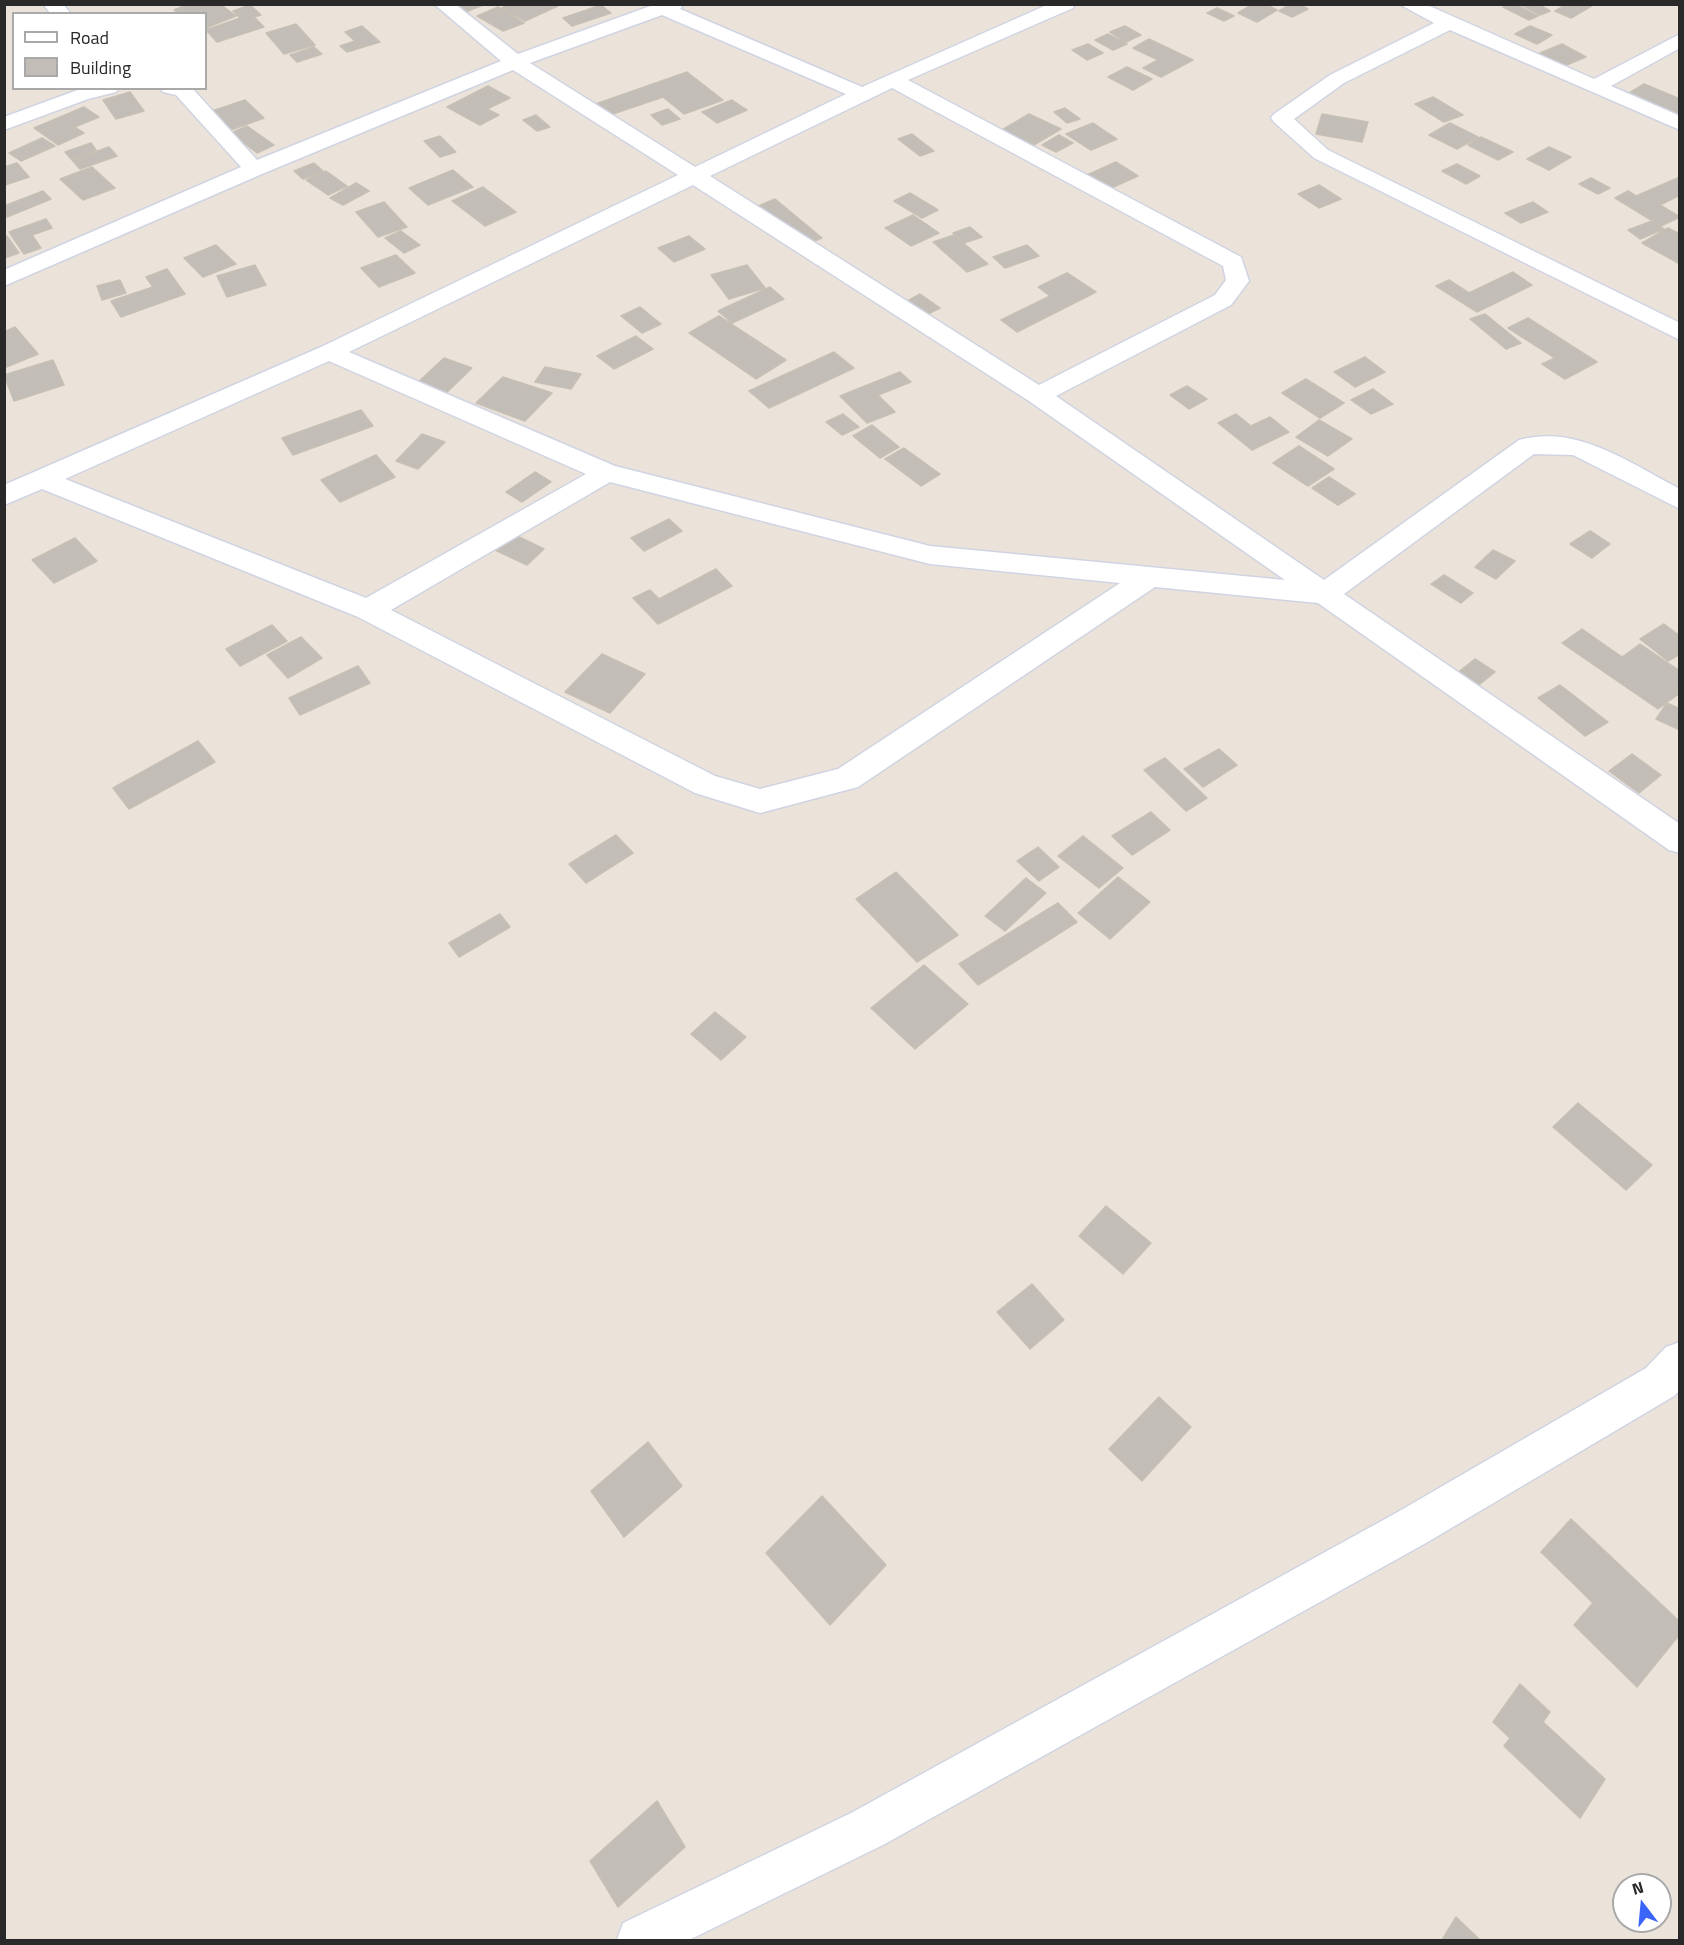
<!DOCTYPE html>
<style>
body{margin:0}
#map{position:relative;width:1684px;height:1945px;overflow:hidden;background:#ebe3da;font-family:"Titillium Web",sans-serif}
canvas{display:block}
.frame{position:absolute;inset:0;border:6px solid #292929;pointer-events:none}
.legend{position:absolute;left:12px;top:12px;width:195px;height:78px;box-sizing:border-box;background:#fff;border:2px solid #a9a9a9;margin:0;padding:8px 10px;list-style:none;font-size:18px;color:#292929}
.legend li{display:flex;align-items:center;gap:12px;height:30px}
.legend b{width:30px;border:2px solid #a9a9a9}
.north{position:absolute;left:1612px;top:1873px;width:60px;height:60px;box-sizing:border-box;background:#fff;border:2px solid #a9a9a9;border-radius:50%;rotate:344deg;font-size:16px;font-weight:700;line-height:24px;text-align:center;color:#292929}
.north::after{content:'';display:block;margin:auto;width:21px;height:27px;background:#3b64f8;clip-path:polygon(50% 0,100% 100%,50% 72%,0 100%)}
</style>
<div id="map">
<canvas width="1684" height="1945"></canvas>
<div class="frame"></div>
<ul class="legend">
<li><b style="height:8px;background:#fff"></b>Road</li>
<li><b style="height:16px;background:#c3bdb7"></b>Building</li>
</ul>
<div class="north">N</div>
</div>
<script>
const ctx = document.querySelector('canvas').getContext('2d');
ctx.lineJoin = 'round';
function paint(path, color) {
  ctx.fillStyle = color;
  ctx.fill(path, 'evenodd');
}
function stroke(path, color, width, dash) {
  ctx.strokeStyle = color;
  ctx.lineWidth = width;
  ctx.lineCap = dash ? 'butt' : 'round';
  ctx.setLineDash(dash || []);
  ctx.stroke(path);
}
const building = new Path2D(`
 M189 4H220L236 16 206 28V14H179L174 10Z
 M433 4H482L483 5 453 17Z
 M509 4H556L558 6 525 21 502 8Z
 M1253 4H1265L1277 10 1257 22 1238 13Z
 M1291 4H1299L1308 9 1292 17 1279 11Z
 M1509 4H1515L1538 16 1529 20 1503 7Z
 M1520 4H1538L1550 11 1540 15Z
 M1567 4H1595L1571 18 1555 11Z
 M250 5 261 15 254 17 264 27 217 42 206 30 240 18 233 11Z
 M601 5 611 13 572 26 563 18Z
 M498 7 524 23 503 31 477 16Z
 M1217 8 1234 16 1224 21 1207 13Z
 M296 24 315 45 284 54 266 33Z
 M362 26 380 42 347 52 340 46 355 41 345 32Z
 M1125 26 1141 35 1126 42 1110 32Z
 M1530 26 1552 35 1537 44 1515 34Z
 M1108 34 1127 44 1113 50 1095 40Z
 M1149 39 1193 60 1161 77 1143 68 1158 60 1133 48Z
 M1088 44 1103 53 1087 60 1072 50Z
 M1562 44 1586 57 1564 66 1540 53Z
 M314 47 322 54 297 62 290 55Z
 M1127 67 1152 79 1133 90 1108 77Z
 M687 72 723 100 684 114 663 97 604 117 590 106Z
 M1644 84 1680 99V111L1673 115 1626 95Z
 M488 86 510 98 487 109 499 115 480 125 447 107Z
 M130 92 144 111 116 119 103 100Z
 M1433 97 1463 115 1444 122 1415 104Z
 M245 100 264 118 225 132 206 113Z
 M732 100 747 110 717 123 702 112Z
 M84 107 99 117 75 127 84 133 58 145 34 128Z
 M1065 108 1080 119 1067 123 1054 112Z
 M668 109 680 119 662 125 651 115Z
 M1029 114 1061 129 1032 146 1002 130Z
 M1322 114 1368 122 1362 142 1316 134Z
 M536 115 550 127 537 131 523 120Z
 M1093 123 1117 139 1091 150 1066 134Z
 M1450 123 1478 137 1457 149 1429 135Z
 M247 126 274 145 257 153 231 133Z
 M912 134 934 151 920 156 898 139Z
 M1059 135 1073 143 1056 152 1042 145Z
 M440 136 456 152 440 157 424 141Z
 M1481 137 1513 152 1498 160 1468 145Z
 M42 138 55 146 21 161 9 153Z
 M91 143 96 150 71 159 65 152Z
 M109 147 117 156 80 169 72 160Z
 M1549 147 1571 157 1549 170 1527 159Z
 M1116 162 1138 176 1109 189 1087 175Z
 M17 163 29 177 5 185 4 167Z
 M314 163 323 171 303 179 294 171Z
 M1457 164 1480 176 1466 184 1442 171Z
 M92 167 115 188 83 200 60 179Z
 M453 170 473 187 428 205 409 188Z
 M326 171 347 186 328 195 306 180Z
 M1680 177V195L1660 205 1680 217 1661 226 1615 198 1628 191 1636 196Z
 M1591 178 1610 188 1598 194 1579 184Z
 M356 183 369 191 343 205 330 198Z
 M1319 185 1341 199 1319 208 1298 194Z
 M483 187 516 212 485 226 452 201Z
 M43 191 51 199 7 217 4 215V206Z
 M910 193 938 210 922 218 894 201Z
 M775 199 822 238 802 246 756 207Z
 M384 202 407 227 378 237 356 212Z
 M1533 202 1548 212 1521 223 1505 213Z
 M913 215 939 233 911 246 885 228Z
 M46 219 52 228 32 235 41 248 24 254 9 232Z
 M1652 221 1664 229 1640 239 1628 230Z
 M970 227 982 237 964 243 953 233Z
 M1668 228 1680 234V264L1642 243Z
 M401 231 420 245 404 253 385 238Z
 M954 235 988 264 967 272 933 242Z
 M7 236 19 253 4 258V237Z
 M689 236 705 249 674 262 658 248Z
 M216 245 236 264 203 277 184 258Z
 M1027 245 1039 256 1005 268 993 257Z
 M396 255 415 273 379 287 361 268Z
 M255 265 266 285 227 297 217 276Z
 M747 265 765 288 729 299 711 275Z
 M167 269 185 294 121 317 111 301 153 287 146 277Z
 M1513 272 1532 285 1477 312 1436 286 1449 280 1469 293Z
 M1067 273 1096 292 1017 332 1001 320 1050 296 1038 287Z
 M120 280 126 293 102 300 97 286Z
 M770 287 784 299 732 323 718 311Z
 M920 294 940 308 924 316 904 303Z
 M640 307 661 324 642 333 621 316Z
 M1485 314 1521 343 1506 349 1470 319Z
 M719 316 786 360 756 379 689 333Z
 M1528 318 1597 362 1565 379 1542 364 1555 358 1508 328Z
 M15 327 38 354 4 368V332Z
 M636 336 653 349 614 369 597 356Z
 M834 352 854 368 769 408 749 391Z
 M1365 357 1385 372 1355 387 1334 372Z
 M444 358 472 368 443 396 414 386Z
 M53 360 64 385 14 401 4 375Z
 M545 367 581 374 571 389 535 382Z
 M900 372 911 382 878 395 895 412 867 423 840 396Z
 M503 377 552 393 525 421 476 403Z
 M1306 379 1344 403 1320 418 1282 393Z
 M1187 386 1207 399 1189 409 1170 395Z
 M1373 389 1393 404 1371 414 1351 400Z
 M361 410 373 426 293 455 282 438Z
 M843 414 859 427 842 435 826 422Z
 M1236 414 1251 426 1270 417 1289 432 1252 450 1218 423Z
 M1319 420 1352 439 1328 456 1296 437Z
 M872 425 899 447 880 458 853 436Z
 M422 434 445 442 418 469 396 461Z
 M1299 446 1334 469 1308 486 1273 463Z
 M904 448 940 474 921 486 885 459Z
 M376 455 395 477 340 502 321 480Z
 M535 472 551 482 522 502 506 492Z
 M1329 477 1355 494 1338 505 1312 488Z
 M669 519 682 531 644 551 631 538Z
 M1590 531 1610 544 1592 558 1570 544Z
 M511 533 544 549 527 565 493 549Z
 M75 538 97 561 54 583 32 560Z
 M1493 550 1515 561 1496 579 1475 567Z
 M716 569 732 586 658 624 633 598 650 590 659 599Z
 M1444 575 1473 593 1461 603 1431 584Z
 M1664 624 1680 636V654L1668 661 1640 639Z
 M272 625 287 641 240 666 226 649Z
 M1582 629 1622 657 1640 644 1680 671V693L1658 709 1562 643Z
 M301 637 322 658 288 678 267 655Z
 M602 654 645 674 610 713 565 692Z
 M1475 659 1495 672 1475 688 1456 674Z
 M358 666 370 683 300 715 289 698Z
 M1560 685 1608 722 1585 736 1538 698Z
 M1667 703 1680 709V730L1656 719Z
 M198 741 215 762 129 809 113 788Z
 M1219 749 1237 765 1203 787 1184 769Z
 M1632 754 1661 775 1639 793 1609 771Z
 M1165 758 1207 798 1186 811 1144 770Z
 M1151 812 1170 830 1132 855 1112 836Z
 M616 835 633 853 586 883 569 864Z
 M1083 836 1123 868 1099 888 1058 856Z
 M1038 847 1059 867 1039 881 1017 861Z
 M896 872 958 935 917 962 856 899Z
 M1118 877 1150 902 1110 939 1078 913Z
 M1026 878 1046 893 1005 931 985 916Z
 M1058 903 1077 922 978 985 959 964Z
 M500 914 510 927 459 957 449 943Z
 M924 965 968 1004 915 1049 871 1008Z
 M715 1012 746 1037 721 1060 691 1034Z
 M1578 1103 1652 1165 1626 1190 1553 1127Z
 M1106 1206 1151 1243 1123 1274 1079 1236Z
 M1032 1284 1064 1320 1030 1349 997 1312Z
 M1159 1397 1191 1427 1142 1481 1109 1449Z
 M648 1442 682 1486 624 1537 591 1491Z
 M822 1496 886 1565 830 1625 766 1553Z
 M1571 1519 1680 1622V1634L1637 1687 1574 1625 1593 1603 1541 1552Z
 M1520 1684 1550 1712 1543 1722 1605 1779 1580 1818 1504 1746 1510 1738 1493 1722Z
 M657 1801 685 1847 618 1907 590 1861Z
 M1456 1917 1480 1940H1442Z`);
const minor = new Path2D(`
 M43 4H63L71 14H51Z
 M434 4H455L518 54 656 4H684L680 9 862 87 1049 4H1075L1073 8 908 80 1241 257 1249 281 1231 305 1056 396 1324 580 1519 440C1578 424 1629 463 1680 489V509L1573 455 1534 454 1344 594 1680 824V853L1669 850 1318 603 1155 587 858 787 760 813 695 793 358 617 42 489 4 505V485L321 347 678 175 513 70 262 174 4 286V270L241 167 176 95 163 92 160 88H192L257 160 501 61ZM662 15 846 94 695 167 530 63ZM892 88 1223 266 1226 280 1215 295 1039 385 710 176ZM693 185 1029 401 1285 580 930 546 615 466 349 352ZM329 361 586 474 366 598 65 479ZM610 482 930 564 1120 583 838 769 760 789 715 776 391 610Z
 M1399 4H1425L1594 79 1680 34V48L1611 86 1680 116V130L1450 30 1344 83 1294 119 1328 150 1680 323V340L1314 158 1274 122 1271 118 1274 114 1330 75 1434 23Z
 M83 88H119L116 92 88 99 4 130V117Z
 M1680 1342V1390L1674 1396 1426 1543 883 1845 689 1940H617L623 1923 851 1813 1396 1513 1646 1368 1666 1347Z`);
paint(building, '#c3bdb7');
stroke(building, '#c6bfb4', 1.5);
stroke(minor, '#d0d4e2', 3);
paint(minor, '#fff');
</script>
